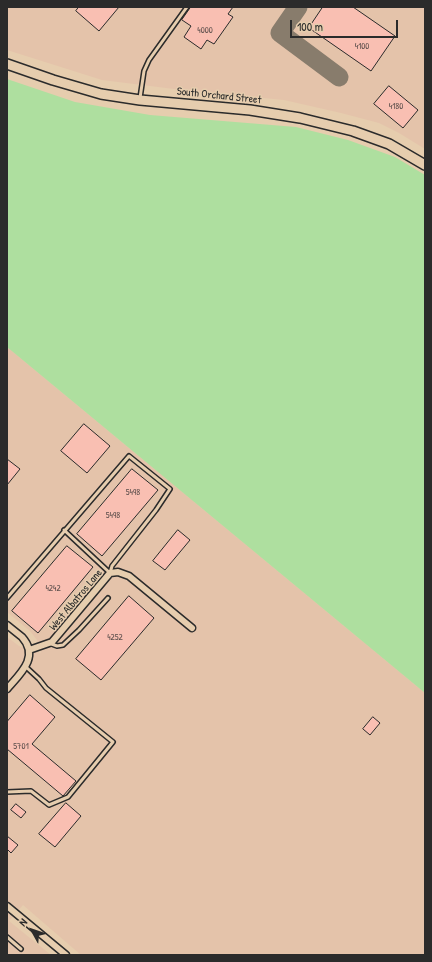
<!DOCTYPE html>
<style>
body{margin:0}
#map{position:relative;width:432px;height:962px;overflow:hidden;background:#e6cdae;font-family:"Patrick Hand",sans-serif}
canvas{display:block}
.frame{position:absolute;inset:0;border:8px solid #2b2b2b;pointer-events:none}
.north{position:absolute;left:12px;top:910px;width:40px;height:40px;-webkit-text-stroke:3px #e6cdae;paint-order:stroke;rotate:310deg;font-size:11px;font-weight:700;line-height:16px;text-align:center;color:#2b2b2b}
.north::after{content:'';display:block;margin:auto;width:14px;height:18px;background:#2b2b2b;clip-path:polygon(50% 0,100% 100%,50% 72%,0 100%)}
.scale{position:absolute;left:290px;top:20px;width:108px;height:18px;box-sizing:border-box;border:2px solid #2b2b2b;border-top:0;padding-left:5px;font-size:12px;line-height:14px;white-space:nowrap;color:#2b2b2b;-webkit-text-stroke:3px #e6cdae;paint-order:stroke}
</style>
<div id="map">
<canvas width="432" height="962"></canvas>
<div class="frame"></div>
<div class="north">N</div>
<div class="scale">100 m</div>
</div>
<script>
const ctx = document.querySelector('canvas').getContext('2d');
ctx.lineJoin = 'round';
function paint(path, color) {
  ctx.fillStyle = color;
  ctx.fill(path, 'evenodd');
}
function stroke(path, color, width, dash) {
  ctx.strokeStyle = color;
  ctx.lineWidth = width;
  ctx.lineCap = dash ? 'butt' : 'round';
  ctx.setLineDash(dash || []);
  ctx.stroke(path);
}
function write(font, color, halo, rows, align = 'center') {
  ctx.font = font + ' "Patrick Hand",sans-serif';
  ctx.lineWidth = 3;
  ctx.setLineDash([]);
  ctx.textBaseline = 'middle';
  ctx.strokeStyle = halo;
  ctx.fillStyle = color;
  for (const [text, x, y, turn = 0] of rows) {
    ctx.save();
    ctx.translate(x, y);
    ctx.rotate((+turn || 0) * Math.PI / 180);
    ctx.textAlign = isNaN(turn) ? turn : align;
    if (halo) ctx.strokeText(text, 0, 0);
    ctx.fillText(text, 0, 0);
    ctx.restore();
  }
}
const built = new Path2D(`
 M7 7H425V149L399 133 379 123 341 113 284 100 182 90 102 80 7 50Z
 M7 347 425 693V955H81L23 905 9 921 51 955H7V637L19 646 41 653 37 640 30 631 7 612Z`);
const green = new Path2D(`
 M7 79 75 102 150 115 296 127 348 140 395 157 425 175V693L7 347Z`);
const taxiway = new Path2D(`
 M298 7 280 33 339 77`);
const building = new Path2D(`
 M79 7H119L99 31 76 11Z
 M191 7H233L228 14 233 17 214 44 207 40 201 49 184 37 191 26 182 20Z
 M323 7H353L395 36 371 71 309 28Z
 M389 86 418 110 403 128 374 104Z
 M84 424 110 446 87 473 61 451Z
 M7 459 20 469 7 485Z
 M132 469 158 490 102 556 77 534Z
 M178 530 190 540 165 570 153 561Z
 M67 546 93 567 38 633 12 611Z
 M129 596 154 618 101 680 76 659Z
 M30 695 55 717 32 744 76 781 63 796 7 749V722Z
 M373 717 380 723 370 735 363 729Z
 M66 803 81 816 55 847 39 834Z
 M16 804 26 812 21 818 11 810Z
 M7 836 18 845 11 853 7 849Z`);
const service = new Path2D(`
 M140 98 144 71 149 60 187 7
 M7 598 129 456 170 489 156 510 112 566 110 573 64 530
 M49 643 57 646 63 645 79 630 108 598
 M7 792 31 791 49 805 68 797 113 742 46 688 39 679 26 667
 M7 937 21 949`);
const minor = new Path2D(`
 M7 625C12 629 17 633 22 637 40 657 20 674 7 689
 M29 650 52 642 110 573 118 572 129 576 192 628
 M7 906 66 955`);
const secondary = new Path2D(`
 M7 64 53 80 101 94 140 100 250 110 300 118 353 131 389 144 425 165`);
const numberNames = [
 ["4000",205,31],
 ["4100",362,47],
 ["4180",396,107],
 ["5498",133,493],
 ["5498",113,516],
 ["4242",53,589],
 ["4252",115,638],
 ["5701",21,747]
];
const streetNames = [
 ["South Orchard Street",219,96,6],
 ["West Albatros Lane",76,600,-50]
];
paint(built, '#e4c3aa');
paint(green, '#aedf9f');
stroke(taxiway, '#887c6c', 19);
paint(building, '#f9bfb2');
stroke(building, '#2b2b2b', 1);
stroke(service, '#2b2b2b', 6);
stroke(minor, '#2b2b2b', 9);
stroke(secondary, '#2b2b2b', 12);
stroke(service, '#e6cdae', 3);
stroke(minor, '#e6cdae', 6);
stroke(secondary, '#e6cdae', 9);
write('9px', '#5e504d', null, numberNames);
write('11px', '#2b2b2b', '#e6cdae', streetNames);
</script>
